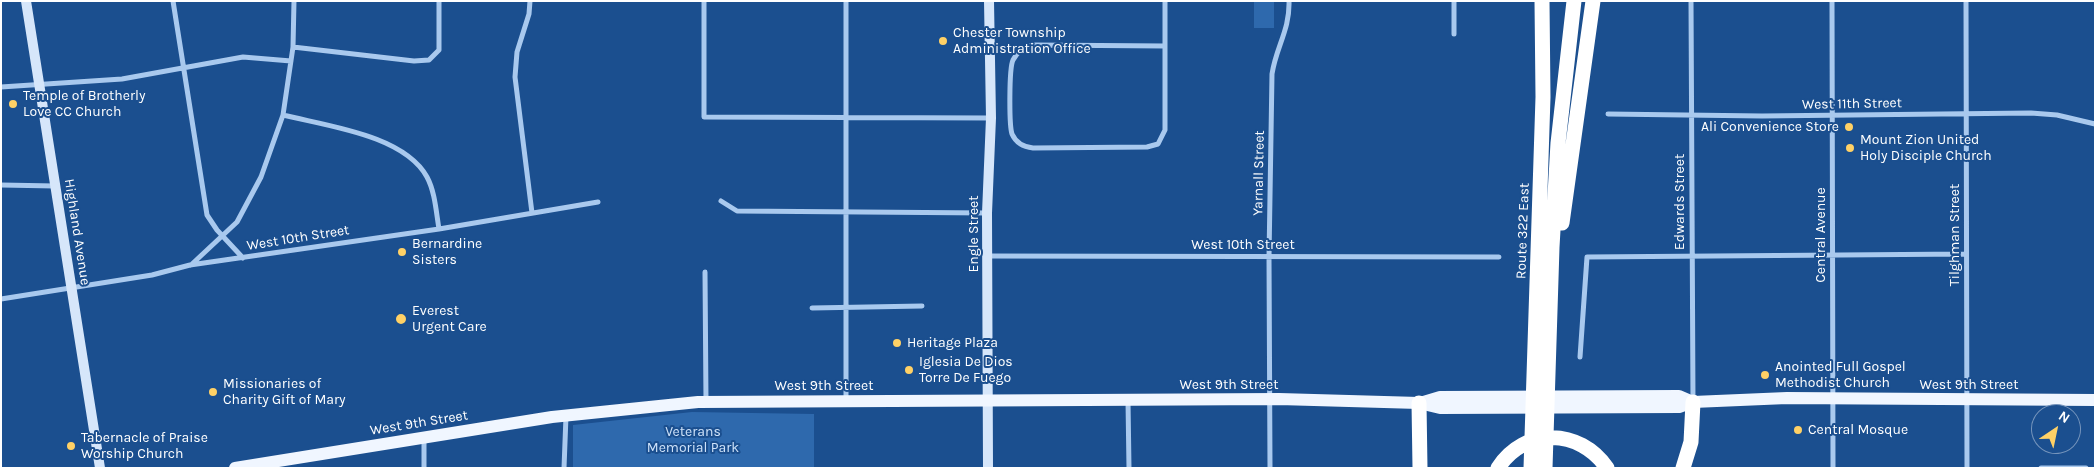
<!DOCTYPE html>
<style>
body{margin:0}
#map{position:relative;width:2096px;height:469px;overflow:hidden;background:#1b4f8f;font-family:Karla,sans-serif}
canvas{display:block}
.frame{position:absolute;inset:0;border:2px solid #fff;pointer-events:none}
.north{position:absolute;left:2031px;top:404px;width:50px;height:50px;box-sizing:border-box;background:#1b4f8f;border:1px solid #7695bc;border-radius:50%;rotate:34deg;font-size:14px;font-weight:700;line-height:20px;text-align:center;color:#fff}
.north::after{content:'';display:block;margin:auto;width:18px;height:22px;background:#ffd166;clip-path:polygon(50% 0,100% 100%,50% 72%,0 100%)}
</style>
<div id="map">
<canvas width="2096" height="469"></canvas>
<div class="frame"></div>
<div class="north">N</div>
</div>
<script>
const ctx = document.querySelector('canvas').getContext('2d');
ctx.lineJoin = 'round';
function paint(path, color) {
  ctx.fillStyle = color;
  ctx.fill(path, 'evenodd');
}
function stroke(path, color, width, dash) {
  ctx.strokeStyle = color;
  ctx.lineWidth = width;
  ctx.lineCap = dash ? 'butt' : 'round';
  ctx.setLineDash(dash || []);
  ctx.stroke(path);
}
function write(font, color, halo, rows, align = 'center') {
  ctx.font = font + ' Karla,sans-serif';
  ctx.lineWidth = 4;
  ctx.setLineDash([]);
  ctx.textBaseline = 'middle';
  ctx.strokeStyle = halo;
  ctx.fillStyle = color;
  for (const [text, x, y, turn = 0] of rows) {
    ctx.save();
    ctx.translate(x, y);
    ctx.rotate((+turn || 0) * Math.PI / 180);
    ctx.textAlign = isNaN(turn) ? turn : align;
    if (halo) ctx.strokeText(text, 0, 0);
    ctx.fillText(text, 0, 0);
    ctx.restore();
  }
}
const green = new Path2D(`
 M1254 1H1274V28H1254Z
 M692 412 814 414V468H573V425Z`);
const street = new Path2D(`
 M173 1 207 215 217 230 243 258
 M530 1 529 14 517 52 515 77 532 213
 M704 1V117L991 118
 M846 1V401
 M1691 1 1693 401
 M1832 1 1833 468
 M1966 1 1967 468
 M1454 34V1
 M1165 46 1034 45C1024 46 1018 51 1013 60 1009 68 1009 125 1012 134 1016 143 1024 147 1033 148L1147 147 1158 144 1165 130V1
 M293 47 414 61 429 60 439 50V1
 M1 87 122 79 243 57 291 61
 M1608 114 1762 116 2031 113 2057 115 2095 124
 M283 115C327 126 404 135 427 177 435 192 436 211 439 229
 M1 185 55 186
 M721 201 737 211 987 213
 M987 256 1499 257
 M191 265 237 222 261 177 283 115 293 47 294 1
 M705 272 706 402
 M1 299 152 275 190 265 439 229 598 202
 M812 308 922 306
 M1580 357 1587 257 1966 254
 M1128 401 1129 468
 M424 438V468
 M564 468 566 416
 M1270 468 1269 257 1272 74C1276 47 1290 30 1289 1
 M2041 468H2086`);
const secondary = new Path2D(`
 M26 1 100 468
 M988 468 987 213 991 118 989 1`);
const primary = new Path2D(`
 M1420 403 1440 397 1679 396 1693 402
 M235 468 552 417 698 402 1279 399 1419 403 1440 408 1679 407 1693 402 1787 398 2095 400`);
const highway = new Path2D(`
 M1562 223 1593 1
 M1419 403 1420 468
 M1498 468C1524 427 1580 428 1607 468
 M1531 468 1543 97 1542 1
 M1545 468 1552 247 1558 143 1574 1
 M1683 468 1691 442 1693 402`);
const markers = [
 [943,41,5,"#ffd166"],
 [13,104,5,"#ffd166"],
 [1849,127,5,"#ffd166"],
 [1850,148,5,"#ffd166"],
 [402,252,5,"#ffd166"],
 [401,319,6,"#ffd166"],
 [897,343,5,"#ffd166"],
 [909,370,5,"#ffd166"],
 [1765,375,5,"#ffd166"],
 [213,392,5,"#ffd166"],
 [1798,430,5,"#ffd166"],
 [71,446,5,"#ffd166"]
];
const poiNames = [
 ["Chester Township",953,33],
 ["Administration Office",953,49],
 ["Temple of Brotherly",23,96],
 ["Love CC Church",23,112],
 ["Ali Convenience Store",1839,127,"right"],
 ["Mount Zion United",1860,140],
 ["Holy Disciple Church",1860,156],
 ["Bernardine",412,244],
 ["Sisters",412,260],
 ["Everest",412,311],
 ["Urgent Care",412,327],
 ["Heritage Plaza",907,343],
 ["Iglesia De Dios",919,362],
 ["Torre De Fuego",919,378],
 ["Anointed Full Gospel",1775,367],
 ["Methodist Church",1775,383],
 ["Missionaries of",223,384],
 ["Charity Gift of Mary",223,400],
 ["Central Mosque",1808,430],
 ["Tabernacle of Praise",81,438],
 ["Worship Church",81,454]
];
const streetNames = [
 ["West 11th Street",1852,104,-1],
 ["Yarnall Street",1259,173,-89],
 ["Edwards Street",1680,202,-90],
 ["Route 322 East",1523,231,-88],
 ["Highland Avenue",77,232,81],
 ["Engle Street",974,234,-90],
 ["Central Avenue",1821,235,-90],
 ["Tilghman Street",1955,235,-90],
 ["West 10th Street",298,238,-9],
 ["West 10th Street",1243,245],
 ["West 9th Street",1229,385],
 ["West 9th Street",1969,385],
 ["West 9th Street",824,386],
 ["West 9th Street",419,423,-9]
];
const parkNames = [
 ["Veterans",693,432],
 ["Memorial Park",693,448]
];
paint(green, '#2e69ad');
stroke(street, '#a9c9ee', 5);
stroke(secondary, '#d6e6fa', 10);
stroke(primary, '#f0f6ff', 12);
stroke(highway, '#fff', 15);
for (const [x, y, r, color] of markers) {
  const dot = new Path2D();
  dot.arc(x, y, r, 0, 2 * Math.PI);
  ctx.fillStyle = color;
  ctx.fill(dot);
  stroke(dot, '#1b4f8f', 2);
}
write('14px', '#fff', '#1b4f8f', poiNames, 'left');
write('14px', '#fff', '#1b4f8f', streetNames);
write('14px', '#cfe3fa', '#1b4f8f', parkNames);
</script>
